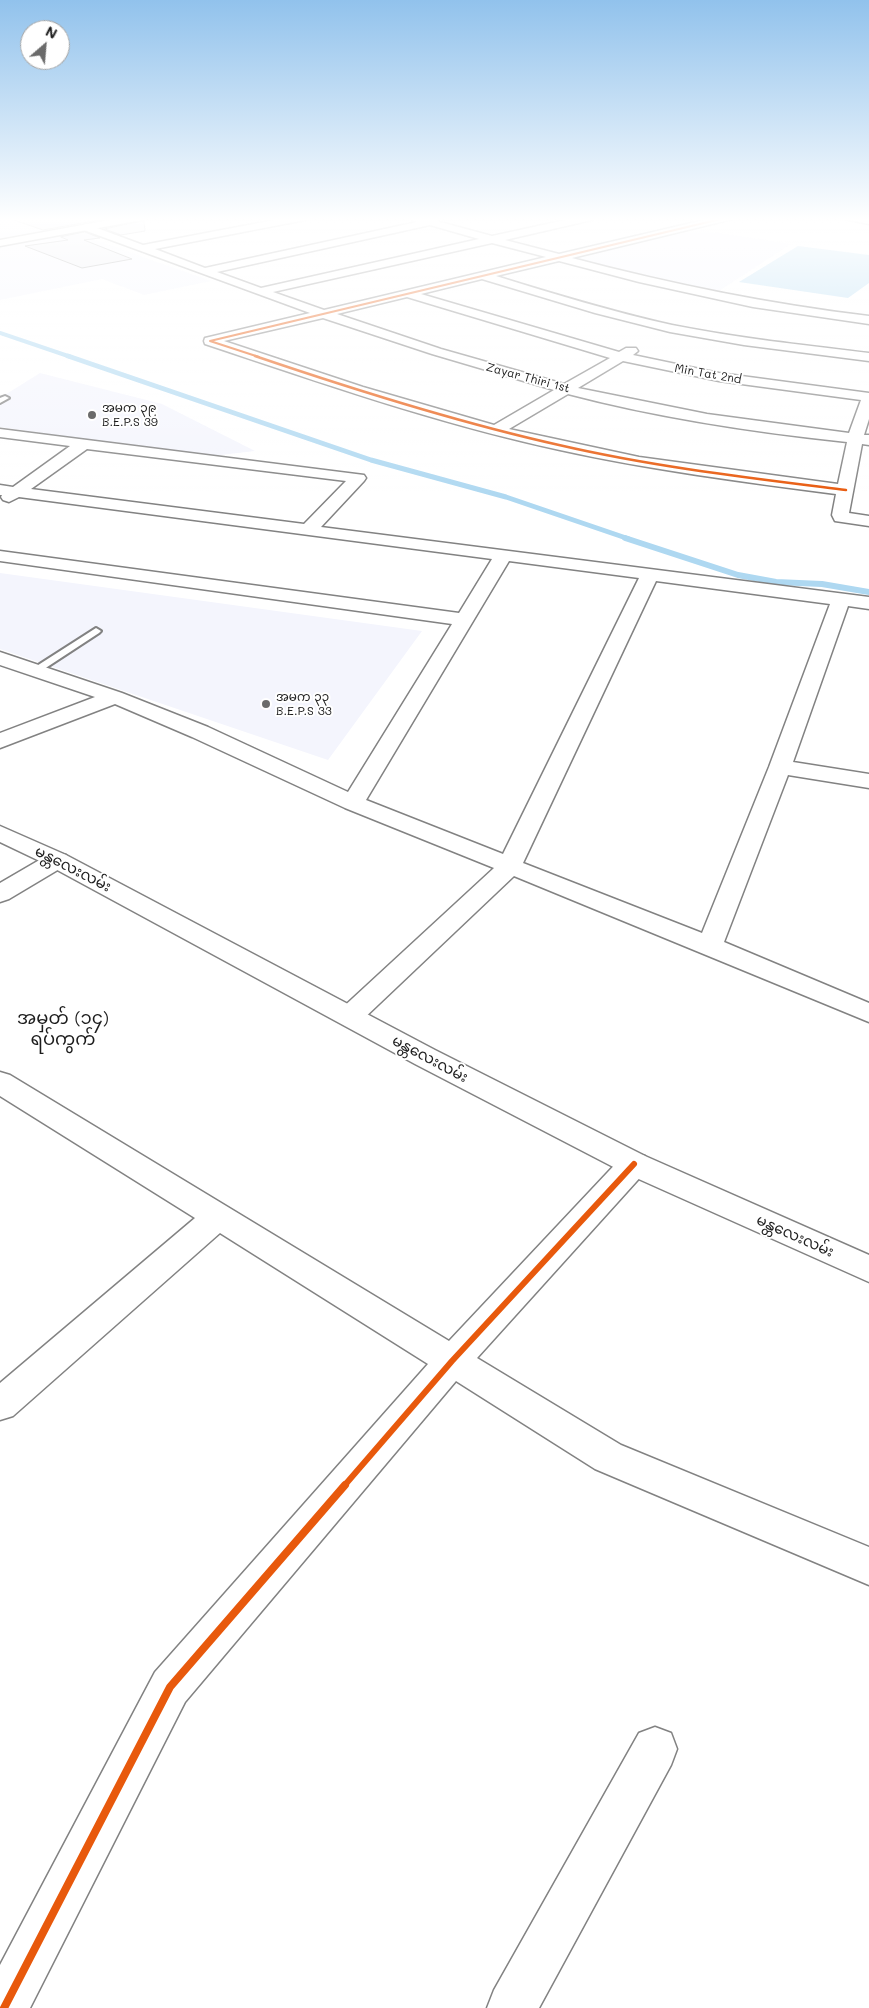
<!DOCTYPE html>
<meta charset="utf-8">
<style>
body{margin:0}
#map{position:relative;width:869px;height:2008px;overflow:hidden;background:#fff;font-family:Mali,sans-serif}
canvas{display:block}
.north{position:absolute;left:20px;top:20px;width:50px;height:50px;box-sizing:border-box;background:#fff;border:1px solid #a4a4a4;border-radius:50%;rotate:27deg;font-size:14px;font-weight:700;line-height:20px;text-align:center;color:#1c1c1c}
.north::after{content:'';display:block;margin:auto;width:18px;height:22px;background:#6b6b6b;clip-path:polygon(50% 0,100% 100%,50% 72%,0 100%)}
</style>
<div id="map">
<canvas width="869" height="2008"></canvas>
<div class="north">N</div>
</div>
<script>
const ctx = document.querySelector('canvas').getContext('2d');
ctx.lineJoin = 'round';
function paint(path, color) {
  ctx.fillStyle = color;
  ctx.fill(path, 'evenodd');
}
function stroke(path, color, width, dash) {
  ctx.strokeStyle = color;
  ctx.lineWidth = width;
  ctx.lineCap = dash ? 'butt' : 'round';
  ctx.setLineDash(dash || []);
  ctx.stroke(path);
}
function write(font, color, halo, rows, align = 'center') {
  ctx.font = font + ' Mali,"Noto Sans Myanmar",sans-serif';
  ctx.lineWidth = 4;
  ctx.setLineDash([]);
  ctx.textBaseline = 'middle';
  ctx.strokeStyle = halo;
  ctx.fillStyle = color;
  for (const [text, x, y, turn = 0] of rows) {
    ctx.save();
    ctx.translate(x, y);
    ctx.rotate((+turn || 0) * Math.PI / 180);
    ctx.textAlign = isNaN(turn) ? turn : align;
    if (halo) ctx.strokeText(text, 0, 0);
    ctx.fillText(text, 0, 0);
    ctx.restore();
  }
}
const built = new Path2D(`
 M0 217H115L59 227 211 281 144 295 102 279 0 300Z
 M695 229 791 244 716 293 652 279 576 258Z
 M40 373 162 404 255 451 203 457 0 427V398Z
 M0 573 422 631 328 760 0 649Z`);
const water = new Path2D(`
 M798 246 869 255V283L848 298 739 282Z`);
const streamFar2 = new Path2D(`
 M0 333 71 357`);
const streamFar1 = new Path2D(`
 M68 356 371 460 506 497 629 539`);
const stream = new Path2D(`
 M625 538 738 575 776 582 822 584 869 592`);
const building = new Path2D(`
 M15 217H116L43 230 14 220Z
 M144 221 145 231 121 235 105 229Z
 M85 232 100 238 84 240 132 259 82 268 25 246 68 240 61 237Z`);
const lane = new Path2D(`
 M5 396 9 398 0 403V398Z
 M96 628 101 631 99 633 41 671H33L32 669Z`);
const street = new Path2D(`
 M290 217H310L305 220 155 249 205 268 417 222 407 217 435 218 440 222 492 236 579 217H597L592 220 505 240 559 254 717 217H734L733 219 572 258C670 284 768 304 869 316V324L753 307 639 282 559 261 496 276C554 294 613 312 672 325 737 338 803 345 869 353V361L744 345 670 332 595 313 482 279 421 294 619 352 626 348H636L638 351 633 355 719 373 869 393V419L864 435H869V445L862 444 849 513 869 516V526L835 521 832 515 836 494C744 482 651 470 560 450 439 424 322 383 205 344L204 341 205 338 310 313 81 229 80 227 85 224 89 225 143 245ZM430 225 479 239 261 288 217 272ZM492 243 546 257 324 310 273 292ZM407 297 610 358 564 384 441 349 337 314ZM323 318 432 354 554 390 494 425 363 387 224 341ZM623 361 719 381 861 400 849 433 707 414 578 388ZM568 394C659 418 753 432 847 442L838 484 639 457 509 429Z
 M843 217 869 218V224L844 219Z
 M0 429 364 475 366 478 364 481 321 527 869 597V609L848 606 793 762 869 774V788L788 775 724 942 869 1003V1022L514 876 360 1022 350 1025 340 1022 336 1016 340 1010 494 868 345 808 192 737 115 704 0 748V733L95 697 0 665V652L122 693 208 727 348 792 452 624 0 561V551L459 613 492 559 19 497 9 502 3 500 1 497 2 495H0V485L13 487 70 446 0 437ZM87 449 346 481 304 524 31 489ZM509 561 639 578 503 854 366 800ZM656 581 830 604 769 767 702 933 523 863Z
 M57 853 66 855 69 860 66 865 9 899 0 902V883L48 855Z
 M0 1072 10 1075 449 1341 623 1156 634 1153 645 1156 650 1164 645 1172 477 1358 621 1445 869 1547V1585L595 1469 456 1381 185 1702 30 2008H0V1965L155 1672 428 1364 220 1233 13 1416 0 1420V1383L195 1218 0 1096Z
 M655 1727 671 1733 677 1749 671 1765 539 2008H487L494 1990 639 1733Z`);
const secondary = new Path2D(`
 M126 217H147L142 220 0 246V240Z
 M0 826 66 855 435 1050 645 1156 869 1255V1282L623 1172 415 1064 48 865 0 842Z`);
const cyclewayFar3 = new Path2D(`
 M259 357 210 341 729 217`);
const cyclewayFar2 = new Path2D(`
 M255 356C355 390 456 422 559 445 654 467 750 478 846 490`);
const cyclewayFar1 = new Path2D(`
 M344 1486 452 1361 634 1164`);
const cycleway = new Path2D(`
 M4 2008 170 1687 345 1485`);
const markers = [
 [92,415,5,"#6b6b6b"],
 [266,704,5,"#6b6b6b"]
];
const farStreetnames = [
 ["Min Tat 2nd",708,374,10],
 ["Zayar Thiri 1st",528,378,15]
];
const farPoinames = [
 ["အမက ၃၉",102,408],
 ["B.E.P.S 39",102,422],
 ["အမက ၃၃",276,697],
 ["B.E.P.S 33",276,711]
];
const streetNames = [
 ["မန္တလေးလမ်း",73,869,27],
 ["မန္တလေးလမ်း",430,1059,28],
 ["မန္တလေးလမ်း",795,1236,24]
];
const quarterNames = [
 ["အမှတ် (၁၄)",63,1018],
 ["ရပ်ကွက်",63,1039]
];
paint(built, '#f4f5fd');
paint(water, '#aed8f1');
stroke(streamFar2, '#aed8f1', 4);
stroke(streamFar1, '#aed8f1', 5);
stroke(stream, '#aed8f1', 6);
paint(building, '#e4e5ee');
stroke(building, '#828282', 1);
stroke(lane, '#828282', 4);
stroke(street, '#828282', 3);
stroke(secondary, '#828282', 3);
paint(lane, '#fff');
paint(street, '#fff');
paint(secondary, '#fff');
stroke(cyclewayFar3, '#e8590c', 2);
stroke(cyclewayFar2, '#e8590c', 2.5);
stroke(cyclewayFar1, '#e8590c', 6);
stroke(cycleway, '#e8590c', 8);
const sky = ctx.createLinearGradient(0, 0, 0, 498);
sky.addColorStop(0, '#91c2ec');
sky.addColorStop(0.44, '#fff');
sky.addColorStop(1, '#ffffff00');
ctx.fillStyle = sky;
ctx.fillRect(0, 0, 869, 498);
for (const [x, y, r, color] of markers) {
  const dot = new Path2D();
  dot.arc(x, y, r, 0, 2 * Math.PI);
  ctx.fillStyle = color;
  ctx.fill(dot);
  stroke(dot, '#fff', 2);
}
write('12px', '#1c1c1c', '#fff', farStreetnames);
write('12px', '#1c1c1c', '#fff', farPoinames, 'left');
write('15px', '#1c1c1c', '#fff', streetNames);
write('18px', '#1c1c1c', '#fff', quarterNames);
</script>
